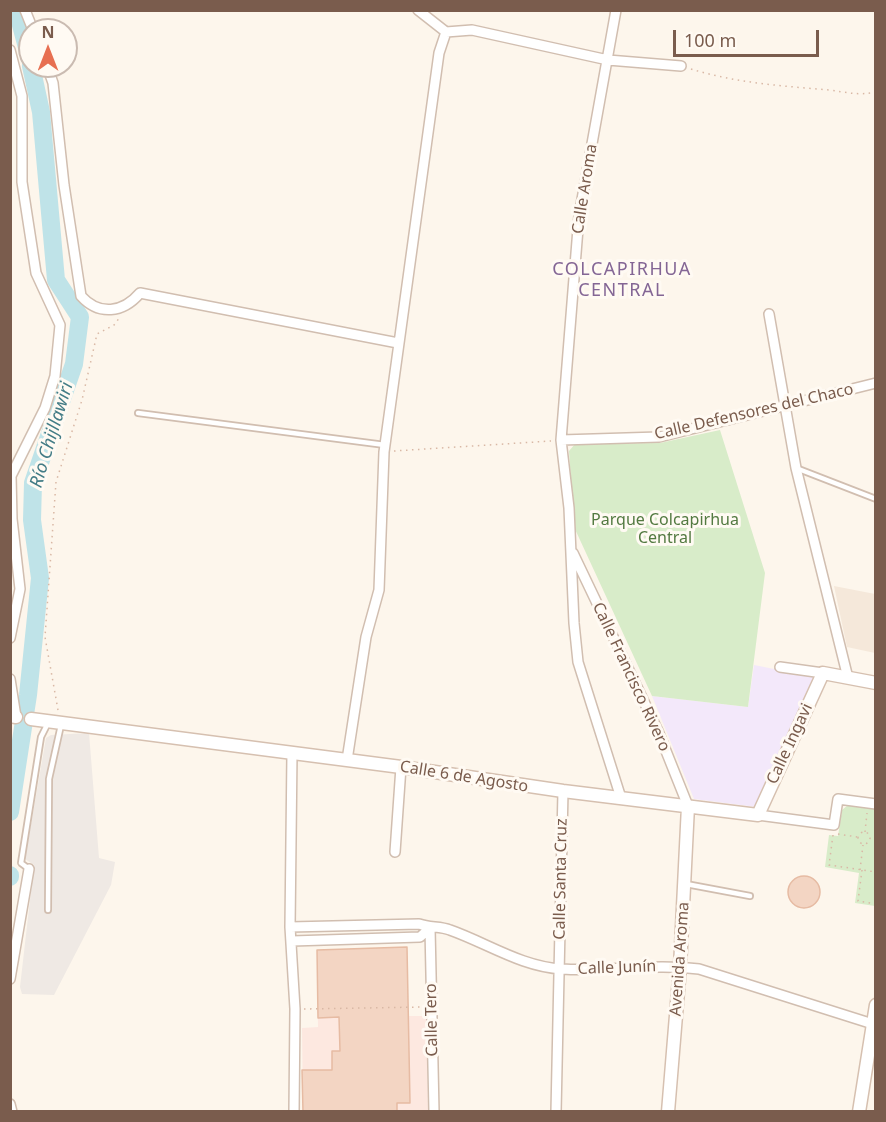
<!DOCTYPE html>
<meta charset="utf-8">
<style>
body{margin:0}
#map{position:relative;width:886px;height:1122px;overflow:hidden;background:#fdf6ec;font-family:"Noto Sans",sans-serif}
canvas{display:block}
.frame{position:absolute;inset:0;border:12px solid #7a5c4d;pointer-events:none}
.north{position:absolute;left:18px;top:18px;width:60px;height:60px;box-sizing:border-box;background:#fffaf3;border:2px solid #cabbb1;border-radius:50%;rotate:0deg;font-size:16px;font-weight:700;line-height:24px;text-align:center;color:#7a5c4d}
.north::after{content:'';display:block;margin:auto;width:21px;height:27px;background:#e76f51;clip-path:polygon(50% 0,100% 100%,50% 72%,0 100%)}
.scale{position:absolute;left:673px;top:30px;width:146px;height:27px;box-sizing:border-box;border:3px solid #7a5c4d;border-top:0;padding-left:8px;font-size:18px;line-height:21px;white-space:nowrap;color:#7a5c4d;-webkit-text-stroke:4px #fffaf3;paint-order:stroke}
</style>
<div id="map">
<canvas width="886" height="1122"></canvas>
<div class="frame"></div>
<div class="north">N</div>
<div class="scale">100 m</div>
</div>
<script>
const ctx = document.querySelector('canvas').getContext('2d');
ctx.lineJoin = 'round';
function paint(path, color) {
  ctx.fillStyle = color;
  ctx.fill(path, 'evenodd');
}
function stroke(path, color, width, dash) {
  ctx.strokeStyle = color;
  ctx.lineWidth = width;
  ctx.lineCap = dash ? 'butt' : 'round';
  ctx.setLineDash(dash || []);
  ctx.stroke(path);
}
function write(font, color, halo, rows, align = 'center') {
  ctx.font = font + ' "Noto Sans",sans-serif';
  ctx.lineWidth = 6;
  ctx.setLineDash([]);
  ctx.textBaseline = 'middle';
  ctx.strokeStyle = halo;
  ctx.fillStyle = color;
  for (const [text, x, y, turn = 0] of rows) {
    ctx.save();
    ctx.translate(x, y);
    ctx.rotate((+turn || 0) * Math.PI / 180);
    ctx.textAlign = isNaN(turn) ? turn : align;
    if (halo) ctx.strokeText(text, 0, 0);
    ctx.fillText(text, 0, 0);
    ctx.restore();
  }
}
const residential = new Path2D(`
 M834 586 875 594V653L847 647Z`);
const commercial = new Path2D(`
 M407 947 408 1016H426L428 1111H303L302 1028 318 1027 317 950Z`);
const industrial = new Path2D(`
 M89 733 99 858 115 862 111 885 54 995 22 994 20 987 34 865 25 859 46 738 51 735Z`);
const education = new Path2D(`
 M754 665 814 677 756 807 694 799 652 696 748 707Z`);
const green = new Path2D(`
 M720 430 765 573 748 707 652 696 574 527 569 451 575 444 660 443Z
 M848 805 875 809V906L855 903 859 873 825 867 829 835 838 836 842 810Z`);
const river = new Path2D(`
 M17 10 30 59
 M10 812 28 695 40 578 32 520 33 483 74 364 80 317 56 280 41 112 31 66
 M10 875V877`);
const building = new Path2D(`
 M788 892a16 16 0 1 1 32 0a16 16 0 1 1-32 0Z
 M407 947 410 1103H397V1112H303L302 1070H332V1051H340L339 1017 318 1018 317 950Z`);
const path = new Path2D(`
 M691 69C736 83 783 86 829 90 846 92 858 96 876 92
 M394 451 551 441
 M58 710 45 637 56 482 82 400 97 334 114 325 120 317
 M858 838a6 6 0 1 1 12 0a6 6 0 1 1-12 0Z
 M865 832 867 813
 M838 834 857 837
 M833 835 829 865 876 872
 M860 870 863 845
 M862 870 858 901 876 904
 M304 1009 423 1007`);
const service = new Path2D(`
 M138 413 385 445
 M796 468 876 499
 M29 869 21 863 41 737 48 723
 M686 884 750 896
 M48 910 49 779 61 725`);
const minor = new Path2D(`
 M25 10 33 30
 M418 10 446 32 472 30 608 60 681 66
 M616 10 579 216 561 440 569 508 574 623 578 662 621 798
 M10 50 22 96V182L36 273 60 325 55 376 45 408 11 476 12 519 20 589 10 638
 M47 66 53 83 64 185 81 296C99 316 123 313 140 293L398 343
 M769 314 796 468 848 678
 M561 440 659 437 876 383
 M573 553 658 731 688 806
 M780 667 823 673
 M10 679 16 717
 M292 753 290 927 295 1009 294 1112
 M347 760 366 637 379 590 384 452 439 53 446 32
 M758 815 834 825 838 799 876 804
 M395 852 401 767
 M290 927 419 924C430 928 440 926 450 930 487 943 522 967 562 969 608 972 653 963 699 969L876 1025
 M430 928 434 1112
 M292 941 420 937 430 928
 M10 979 29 869
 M10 1104 12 1112
 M556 1112 563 791`);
const secondary = new Path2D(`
 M10 716 16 717
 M31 719 401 767 563 791 758 815 823 673 876 683
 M668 1112 680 967 688 806
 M859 1112 876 1005`);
const streetNames = [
 ["Calle Aroma",585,189,-81],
 ["Calle Defensores del Chaco",754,412,-13],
 ["Calle Francisco Rivero",631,677,65],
 ["Calle Ingavi",790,744,-65],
 ["Calle 6 de Agosto",464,777,9],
 ["Calle Santa Cruz",561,879,-89],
 ["Avenida Aroma",680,959,-86],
 ["Calle Junín",617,968,-2],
 ["Calle Tero",432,1020,-91]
];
const parkNames = [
 ["Parque Colcapirhua",665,520],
 ["Central",665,538]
];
const neighbourhoodNames = [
 ["COLCAPIRHUA",622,270],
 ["CENTRAL",622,291]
];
const waterNames = [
 ["Río Chijllawiri",52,435,-73]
];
paint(residential, '#f5e8da');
paint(commercial, '#fde8e0');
paint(industrial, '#efe9e4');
paint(education, '#f3e8fa');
paint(green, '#d8ecc9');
stroke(river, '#bfe3e8', 18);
paint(building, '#f3d5c3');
stroke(building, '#e6bba3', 1.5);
stroke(service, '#d1beb0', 8);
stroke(minor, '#d1beb0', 12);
stroke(secondary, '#d6c0b0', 15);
stroke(path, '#d9b8a5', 1.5, [1.5, 4.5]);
stroke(service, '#fff', 4.5);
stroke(minor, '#fff', 9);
stroke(secondary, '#fff', 12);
write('16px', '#7a5c4d', '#fffaf3', streetNames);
write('16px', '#537a41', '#fffaf3', parkNames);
ctx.letterSpacing = '1.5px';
write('18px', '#846695', '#fffaf3', neighbourhoodNames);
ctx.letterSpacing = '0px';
write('italic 18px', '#437c86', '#fffaf3', waterNames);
</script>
